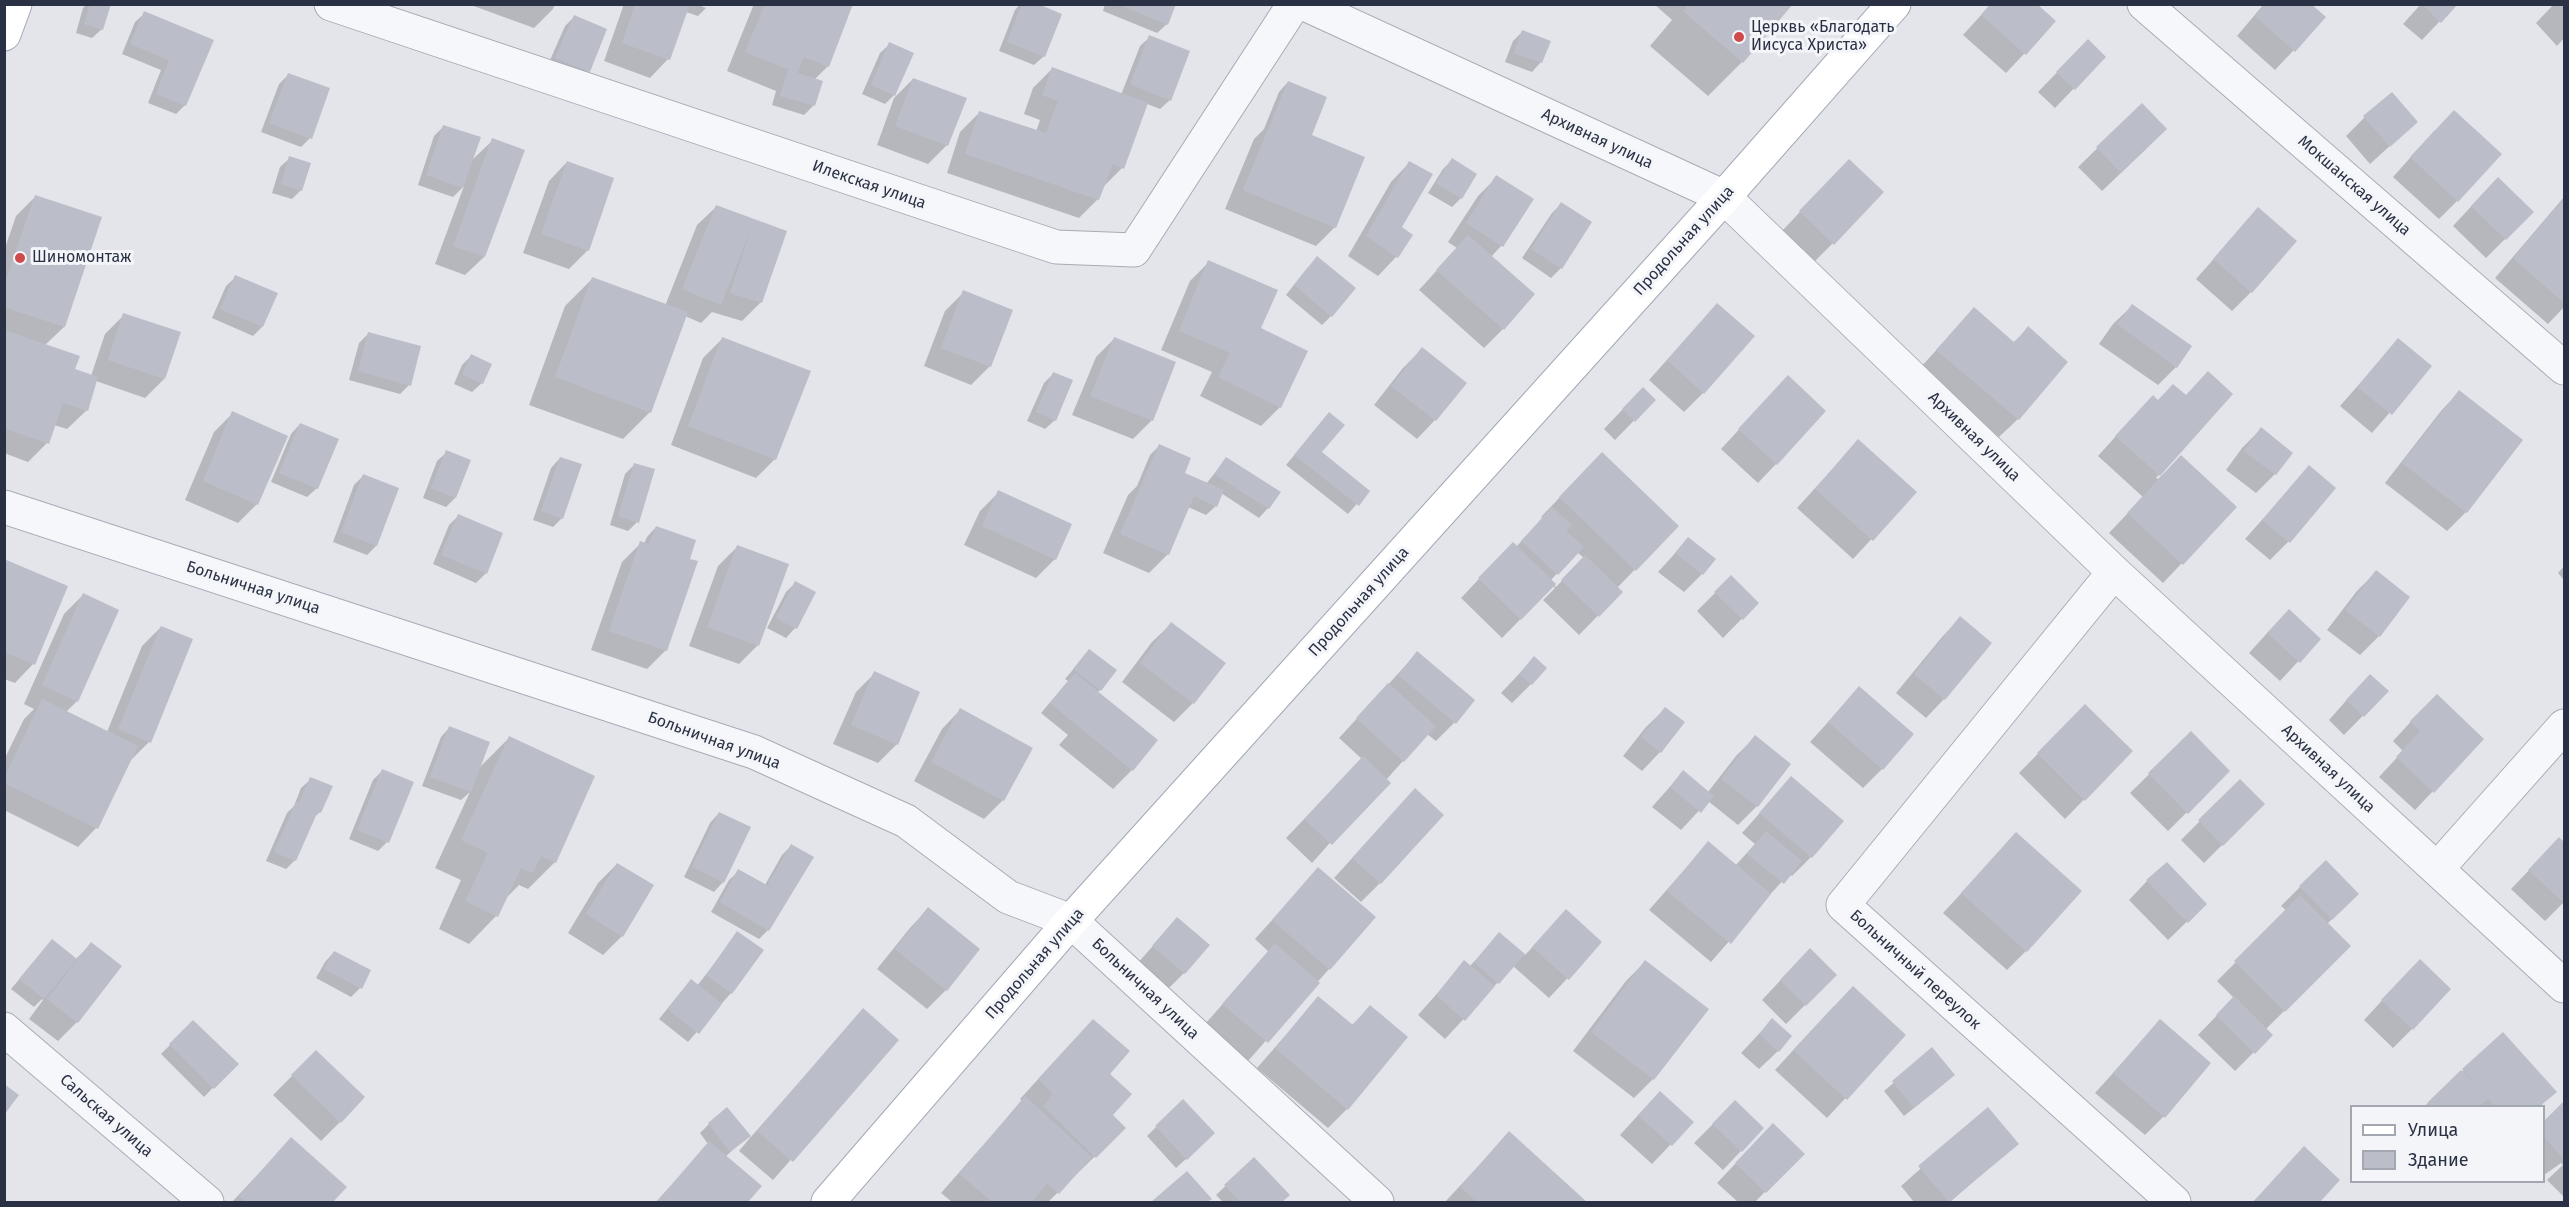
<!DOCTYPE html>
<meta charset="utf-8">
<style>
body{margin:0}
#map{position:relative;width:2569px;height:1207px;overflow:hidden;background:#e3e5eb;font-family:"Fira Sans",sans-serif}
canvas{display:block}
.frame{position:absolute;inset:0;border:6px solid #2b3144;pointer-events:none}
.legend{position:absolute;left:2350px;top:1105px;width:195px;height:78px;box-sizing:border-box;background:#f3f5f9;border:2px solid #a3a7b1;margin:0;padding:8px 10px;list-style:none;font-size:18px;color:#2b3144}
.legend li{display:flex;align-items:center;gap:12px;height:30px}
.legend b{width:30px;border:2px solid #a3a7b1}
</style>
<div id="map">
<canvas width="2569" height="1207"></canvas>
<div class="frame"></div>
<ul class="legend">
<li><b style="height:8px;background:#fff"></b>Улица</li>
<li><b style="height:16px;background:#bbbec9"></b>Здание</li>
</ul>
</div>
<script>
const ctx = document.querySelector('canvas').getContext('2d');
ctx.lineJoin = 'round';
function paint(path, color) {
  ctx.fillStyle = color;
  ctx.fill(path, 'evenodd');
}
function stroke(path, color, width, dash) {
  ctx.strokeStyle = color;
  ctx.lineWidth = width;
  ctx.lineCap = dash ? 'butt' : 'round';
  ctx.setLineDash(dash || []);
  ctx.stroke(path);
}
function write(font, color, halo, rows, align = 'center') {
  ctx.font = font + ' "Fira Sans",sans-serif';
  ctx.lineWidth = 6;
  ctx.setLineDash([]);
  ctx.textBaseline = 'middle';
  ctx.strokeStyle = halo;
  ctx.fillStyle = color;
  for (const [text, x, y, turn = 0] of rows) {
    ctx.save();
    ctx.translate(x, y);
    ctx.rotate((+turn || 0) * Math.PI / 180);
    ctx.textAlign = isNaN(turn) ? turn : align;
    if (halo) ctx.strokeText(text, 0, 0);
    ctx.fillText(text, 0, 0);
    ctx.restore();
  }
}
const shadow = new Path2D(`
 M87 4H110L102 29 92 38 76 33 83 8Z
 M468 4H555L553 9 534 28Z
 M624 4H696L706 8 698 16 686 12 668 59 650 78 604 61Z
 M754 4H852L828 66 814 80 821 82 813 106 804 115 772 105 776 91 727 71Z
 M1020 4H1034L1044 56 1034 65 999 51 1015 10Z
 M1105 4H1174L1167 24 1157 33 1103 11Z
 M1654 4H1791L1742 62 1708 96 1650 46 1672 20Z
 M1991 4 2054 22 2006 73 1963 35Z
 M2264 4H2309L2324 18 2275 70 2237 36Z
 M2421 4H2456L2422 40 2403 24Z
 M2564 4V38L2557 46 2536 23 2554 4Z
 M145 13 212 41 185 105 176 114 148 103 161 70 122 54 135 22Z
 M574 17 606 30 588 72 579 81 547 67 565 26Z
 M1522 32 1541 62 1532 72 1505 62 1513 41Z
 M1150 37 1170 100 1160 109 1147 104 1122 168 1103 187 1098 199 1079 218 947 173 960 132 979 113 1036 132 1040 120 1024 114 1033 88 1052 69 1121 95 1140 46Z
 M890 44 894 95 885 104 862 94 880 53Z
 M2104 57 2055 108 2038 92 2069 60Z
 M288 75 310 138 301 147 261 132 279 84Z
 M913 79 947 145 928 164 877 145 894 98Z
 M1288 82 1310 136 1335 227 1316 246 1225 209 1254 139 1264 129 1279 92Z
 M2142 105 2147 148 2102 191 2078 167Z
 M2365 117 2416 122 2370 164 2346 136Z
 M444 126 471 161 493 140 484 257 465 275 435 264 464 186 453 197 418 185 434 136Z
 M2435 130 2457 201 2439 219 2393 177Z
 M290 158 301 190 292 199 272 193 280 167Z
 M1452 160 1461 198 1452 207 1428 193 1443 169Z
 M567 162 588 250 569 269 523 253 549 181Z
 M1409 163 1400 227 1411 235 1396 257 1378 276 1348 256 1391 182Z
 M1497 177 1501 246 1491 257 1503 329 1484 348 1419 290 1457 248 1448 242 1478 196Z
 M1830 180 1833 243 1814 262 1782 231Z
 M35 197 100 218 64 327 45 345 73 370 91 376 105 334 124 315 164 379 145 398 96 381 86 411 67 429 54 425 47 443 28 462 4 453V251L16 216Z
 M2564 197V307L2548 324 2495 278Z
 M2479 198 2532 212 2486 258 2453 226Z
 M1561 204 1590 223 1561 268 1551 278 1522 258 1552 213Z
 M716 207 785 232 761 302 742 321 712 312 701 323 685 316 650 412 623 439 529 405 565 306 592 279 665 306 697 225Z
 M2258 209 2251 292 2232 311 2196 279Z
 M1209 262 1259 329 1280 407 1261 426 1200 396 1212 372 1161 350 1190 281Z
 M1308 267 1331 316 1322 325 1286 295Z
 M236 277 262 327 253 336 212 318 226 286Z
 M964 292 990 366 971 385 924 366 945 311Z
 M2132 306 2176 367 2158 385 2099 344 2113 324Z
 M1974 309 2013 343 2028 328 2018 419 1999 437 1919 369Z
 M1699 324 1703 393 1684 412 1649 380Z
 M368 334 409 385 400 394 349 380 359 343Z
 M1115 338 1152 420 1133 439 1072 415 1096 357Z
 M722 339 775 459 756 478 671 445 703 358Z
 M2398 340 2430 366 2372 433 2340 406Z
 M1422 349 1435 420 1417 439 1374 405 1403 368Z
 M471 356 482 383 472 392 454 384 462 365Z
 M1053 374 1055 420 1045 429 1027 421 1044 383Z
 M2459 392 2466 512 2447 531 2385 483 2441 411Z
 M2231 394 2156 478 2158 479 2181 457 2235 507 2163 583 2109 533 2143 497 2098 456 2134 416 2157 401 2185 397Z
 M1770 396 1776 464 1758 483 1721 449Z
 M1654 400 1615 440 1604 429 1624 408Z
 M233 413 257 504 238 523 185 500 214 432Z
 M1329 414 1320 452 1368 491 1348 514 1286 465Z
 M300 424 317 488 307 497 271 482 291 434Z
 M2261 429 2275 474 2256 493 2226 470 2242 448Z
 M1858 441 1915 492 1853 559 1797 508Z
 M1159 446 1183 473 1206 484 1226 459 1268 508 1259 518 1221 493 1216 506 1206 515 1188 507 1168 554 1149 573 1103 553 1128 495 1137 486 1150 455Z
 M447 452 455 498 446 507 423 498 437 461Z
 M560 458 562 518 553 527 533 520 551 468Z
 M634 465 637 522 628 531 610 525 625 474Z
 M2309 467 2288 542 2270 560 2245 539Z
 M1584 472 1677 526 1617 588 1621 592 1579 635 1543 600 1555 588 1553 586 1502 638 1461 598 1494 563 1516 547 1543 518 1541 517ZM1577 552 1584 558 1556 587 1550 581Z
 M363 476 376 546 367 555 333 542 354 485Z
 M999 492 1055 559 1036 578 964 545 980 511Z
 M458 516 486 573 476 583 433 564 449 525Z
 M656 527 687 559 666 650 647 669 591 650 622 562 641 543 644 544 647 537Z
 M1688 539 1702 574 1684 592 1658 572Z
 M737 547 758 645 739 664 689 646 718 566Z
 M4 561 33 664 15 683 4 679Z
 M2564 566V580L2558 573Z
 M2376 572 2379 636 2360 655 2327 630 2357 591Z
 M1731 577 1757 603 1723 638 1697 611Z
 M795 583 814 592 795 628 786 638 767 628 786 592Z
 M83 595 77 701 66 712 107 732 142 646 161 627 149 742 130 761 96 828 78 847 4 810V760L24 719 34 709 24 704 64 614Z
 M1960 618 1944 699 1926 718 1896 693 1942 637Z
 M1171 624 1193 703 1174 722 1122 682 1152 642Z
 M2270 630 2319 639 2280 681 2249 653Z
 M1089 651 1100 690 1097 693 1132 770 1113 789 1059 745 1068 735 1041 713 1068 681 1065 679Z
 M1417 653 1455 722 1436 741 1427 734 1312 863 1286 838 1362 759 1339 738Z
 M1534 658 1531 684 1512 703 1501 693Z
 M875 673 897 744 878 763 833 744 856 692Z
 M1859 688 1882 769 1863 788 1810 742Z
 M2387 691 2344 735 2329 720 2352 694Z
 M2085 706 2131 751 2065 819 2019 773Z
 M1665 709 1660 752 1642 771 1623 756 1646 727Z
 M960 710 1003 800 984 819 914 781 942 729Z
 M2418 714 2433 791 2415 810 2379 777 2403 751 2393 741Z
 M450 727 478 769 509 738 555 862 528 889 519 885 504 900 496 916 469 944 439 929 461 880 435 868 470 792 461 800 422 786 441 737Z
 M2191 733 2228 771 2168 831 2130 793Z
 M1755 737 1789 764 1757 806 1738 825 1708 801 1681 830 1652 807 1683 772 1708 792 1736 756Z
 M382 771 387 842 378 851 349 839 373 780Z
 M1791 778 1841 821 1811 857 1792 876 1789 874 1764 901 1711 962 1649 910 1708 843 1735 866 1755 844 1742 833Z
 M311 779 320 812 313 818 295 860 286 869 266 861 287 813 294 806 301 788Z
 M2240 781 2263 804 2204 863 2181 840Z
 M1397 809 1380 883 1361 902 1334 878Z
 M719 813 723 882 714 892 684 877 710 823Z
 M2016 834 2026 951 2007 970 1943 913Z
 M2559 839 2564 844V902L2545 921 2511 889Z
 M791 846 768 930 759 939 711 912 729 880 739 871 765 885 782 855Z
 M617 864 622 936 603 955 568 933 598 883Z
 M1318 869 1329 969 1248 1061 1205 1024 1269 952 1255 939Z
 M2147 881 2205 904 2168 940 2129 900Z
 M2300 887 2357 894 2327 924 2349 946 2266 1029 2271 1035 2235 1071 2198 1035 2234 998 2217 981 2287 911 2281 906Z
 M928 909 946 990 927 1009 877 969 910 928Z
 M1566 912 1600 943 1549 998 1513 966 1445 1039 1418 1015 1465 962 1469 967 1500 934 1525 955Z
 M1177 919 1184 973 1165 992 1135 966Z
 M738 933 762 950 731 993 688 1042 659 1019 682 991 697 986Z
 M52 941 75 960 91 944 77 1022 58 1041 29 1019 43 1000 42 999 34 1007 11 989Z
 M334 952 360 988 351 997 316 978 325 962Z
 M1645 962 1707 1009 1653 1079 1634 1098 1573 1051 1626 981Z
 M1791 969 1835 975 1786 1024 1762 1000Z
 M2401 980 2412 1029 2393 1048 2364 1020Z
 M1318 998 1351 1026 1370 1007 1347 1109 1328 1128 1257 1068Z
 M1834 1006 1904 1035 1827 1118 1775 1070Z
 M863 1010 896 1040 773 1180 739 1151 750 1138 748 1136 725 1157 759 1186 746 1202H656L708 1144 700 1133 709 1124 727 1109 750 1138Z
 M1772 1020 1778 1051 1759 1069 1741 1053Z
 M2160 1021 2164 1116 2145 1135 2095 1093Z
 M193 1022 236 1064 204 1097 161 1054Z
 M2503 1034 2554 1092 2540 1106H2425Z
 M1074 1040 1107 1074 1111 1115 1124 1128 1048 1202H952L941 1193 1022 1101 1020 1099Z
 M1932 1050 1944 1084 1904 1116 1884 1091Z
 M316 1052 340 1122 321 1141 273 1095Z
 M1183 1101 1204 1143 1176 1168 1147 1136Z
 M2564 1103V1197L2547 1180 2563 1165 2561 1163 2544 1175V1123Z
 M1988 1109 2017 1144 1950 1202H1914L1901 1186Z
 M1641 1112 1692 1122 1652 1164 1620 1135Z
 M1716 1121 1741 1151 1723 1170 1694 1143Z
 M1509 1133 1585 1202H1445Z
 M291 1139 345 1187 331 1202H232Z
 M1754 1144 1802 1154 1755 1202H1738L1717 1183Z
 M2304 1148 2338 1180 2318 1202H2253Z
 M1254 1159 1288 1195 1281 1202H1223L1216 1195Z
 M1186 1173 1209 1199 1206 1202H1153Z`);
const building = new Path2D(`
 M90 4H111L103 30 84 24Z
 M635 4H690L670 60 622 43Z
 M765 4H853L829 67 804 57 797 73 745 52Z
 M1022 4H1038L1062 14 1045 57 1007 42Z
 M1118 4H1176L1168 25Z
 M1689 4H1793L1743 63 1683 11Z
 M1990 4H2037L2056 21 2026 55 1981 15Z
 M2265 4H2311L2326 17 2295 52 2255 16Z
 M2422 4H2458L2441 23Z
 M144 11 214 40 186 106 156 94 169 60 130 44Z
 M574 15 607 29 590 72 555 58Z
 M1522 30 1551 41 1542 63 1514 53Z
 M1149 35 1190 51 1171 101 1130 84Z
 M2088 39 2106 57 2075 90 2056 72Z
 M889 42 914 53 895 96 871 85Z
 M1052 67 1148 103 1124 169 1113 164 1099 200 965 154 979 111 1046 133 1058 101 1042 95Z
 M788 70 823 81 815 106 780 96Z
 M288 73 330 88 312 139 269 123Z
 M913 78 967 98 948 146 895 126Z
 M1288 81 1327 97 1312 135 1365 157 1336 228 1243 190Z
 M2392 92 2418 122 2390 147 2363 116Z
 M2142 103 2167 129 2121 173 2096 147Z
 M2454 110 2502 154 2458 202 2410 157Z
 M443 125 481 137 463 188 426 175Z
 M492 138 525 150 485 257 453 246Z
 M289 156 311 163 302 191 281 184Z
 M1452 158 1477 174 1462 199 1436 183Z
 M1849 159 1884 192 1834 245 1799 211Z
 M567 161 614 178 589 251 541 234Z
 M1409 161 1433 174 1402 227 1413 235 1398 258 1366 236Z
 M1496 175 1534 199 1503 247 1466 223Z
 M2498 177 2534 212 2506 240 2471 206Z
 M35 195 102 217 65 327 4 307V286Z
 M2564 198V303L2513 258Z
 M1561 202 1592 222 1562 269 1531 249Z
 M716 205 787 231 762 303 730 293 751 229 721 305 682 289Z
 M2258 207 2297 241 2252 293 2213 259Z
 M1468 235 1535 294 1504 330 1436 270Z
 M1317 256 1356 288 1332 317 1294 285Z
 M1208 260 1278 290 1261 328 1308 351 1281 408 1218 377 1230 353 1179 331Z
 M235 275 278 293 263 327 220 309Z
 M592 277 688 312 651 413 555 377Z
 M963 290 1013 310 991 367 941 348Z
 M1717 303 1755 336 1704 394 1667 360Z
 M2132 304 2192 346 2177 368 2117 324Z
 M1974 307 2015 343 2028 326 2068 362 2019 420 1936 350Z
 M123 313 181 332 165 379 108 360Z
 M4 330 80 356 75 369 98 377 88 411 63 403 49 444 4 428Z
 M368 332 421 346 411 386 358 371Z
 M722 337 811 371 776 460 688 426Z
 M1114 337 1176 362 1153 421 1090 396Z
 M2398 338 2432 366 2392 415 2357 387Z
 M1422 347 1467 383 1436 421 1391 386Z
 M471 354 492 364 483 384 462 374Z
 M2208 371 2233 394 2160 476 2115 436 2153 395 2158 400 2173 384 2186 395Z
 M1053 372 1073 380 1056 421 1036 412Z
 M1788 375 1826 411 1777 465 1738 429Z
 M1643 387 1656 400 1635 422 1622 409Z
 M2459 390 2523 440 2467 513 2402 463Z
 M232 411 288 436 258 505 203 481Z
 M1329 412 1345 425 1322 452 1370 491 1359 506 1294 455Z
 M300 423 339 439 318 489 279 473Z
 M2261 427 2293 453 2276 475 2244 451Z
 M1858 439 1917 492 1873 541 1815 489Z
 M1159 444 1191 458 1185 473 1224 490 1217 507 1194 496 1169 555 1120 534Z
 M446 450 471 460 456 498 431 488Z
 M1602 452 1679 526 1636 571 1559 497Z
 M2181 455 2237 507 2183 565 2127 513Z
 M560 457 582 464 563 519 541 511Z
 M1226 457 1281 492 1269 509 1214 474Z
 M634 463 655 469 639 523 618 516Z
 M2309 465 2336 488 2290 543 2262 520Z
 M363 474 399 488 377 546 341 532Z
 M998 490 1072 524 1056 560 982 526Z
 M1552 507 1572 525 1566 531 1584 547 1558 575 1521 541Z
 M458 514 503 533 487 574 441 555Z
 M656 526 696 540 690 559 698 561 667 651 609 631 640 541 649 544Z
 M1688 537 1716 559 1703 575 1675 553Z
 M1513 542 1556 584 1521 620 1478 578Z
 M737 545 789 564 759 646 707 627Z
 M1585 555 1623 592 1599 617 1561 580Z
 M4 559 68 586 35 665 4 652Z
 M2376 570 2410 597 2380 637 2345 610Z
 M1731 575 1759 603 1743 620 1714 592Z
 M795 581 816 592 797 629 776 618Z
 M83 593 119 610 78 702 42 685Z
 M2289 609 2321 639 2300 663 2267 633Z
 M1960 616 1992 643 1945 700 1914 674Z
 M1171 622 1226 663 1194 704 1140 663Z
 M161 626 193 639 151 743 118 729Z
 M1089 649 1117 670 1101 691 1073 669Z
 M1417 651 1475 700 1456 724 1398 675Z
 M1534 656 1547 668 1532 685 1519 674Z
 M874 671 920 692 898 745 851 725Z
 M1075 673 1158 740 1133 771 1050 703Z
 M2370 674 2389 691 2364 717 2346 700Z
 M1388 683 1436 726 1404 762 1356 718Z
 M1859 686 1914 734 1883 770 1828 722Z
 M2437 694 2484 739 2434 793 2396 757 2420 731 2410 721Z
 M42 699 138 746 98 829 4 783V778Z
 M2085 704 2133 751 2085 801 2037 753Z
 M1665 707 1685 722 1661 753 1641 737Z
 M960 708 1033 748 1004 801 931 762Z
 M449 726 490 742 471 792 430 777Z
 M2191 731 2230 771 2188 814 2148 773Z
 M1755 735 1791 764 1758 807 1721 779Z
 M509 736 595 776 556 863 541 856 533 873 521 868 498 917 465 901 488 853 461 840Z
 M1363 756 1391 783 1332 845 1304 819Z
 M382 769 414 782 389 843 357 830Z
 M1683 770 1714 796 1701 813 1670 787Z
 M1791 776 1844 821 1812 858 1759 813Z
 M310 777 333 786 321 813 318 811 296 861 274 852 296 802 299 803Z
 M2240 779 2265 804 2223 846 2198 820Z
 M1415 788 1444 815 1381 884 1352 858Z
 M719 812 751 827 724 883 692 867Z
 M1766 831 1802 861 1784 884 1747 854Z
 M2016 832 2082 891 2027 952 1961 893Z
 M2559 837 2564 842V903L2528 870Z
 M1708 841 1771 894 1731 944 1667 891Z
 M791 844 814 857 769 931 720 902 738 869 774 889 768 884Z
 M2326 860 2359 894 2332 920 2299 886Z
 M2167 862 2207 904 2188 923 2146 880Z
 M617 863 654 885 623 937 586 914Z
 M1318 867 1376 917 1330 970 1272 920Z
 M2300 895 2351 946 2285 1012 2234 961Z
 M928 907 980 949 947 991 895 949Z
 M1566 909 1602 942 1569 980 1532 947Z
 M1177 917 1210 945 1185 974 1152 946Z
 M737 931 764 950 732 994 706 975Z
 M1499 932 1525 954 1499 984 1474 962Z
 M52 939 77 959 44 999 19 979Z
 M91 942 122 966 78 1023 47 999Z
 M1275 943 1320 983 1268 1043 1222 1004Z
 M1810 948 1837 975 1806 1006 1780 980Z
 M334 951 371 970 362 989 324 969Z
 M2420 959 2451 989 2413 1030 2381 1000Z
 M1464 960 1495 986 1465 1021 1436 995Z
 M1645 960 1709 1009 1654 1080 1591 1032Z
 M691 979 722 1004 699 1034 667 1009Z
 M1853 986 1906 1035 1847 1100 1793 1050Z
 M1318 996 1353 1025 1370 1005 1408 1037 1348 1110 1275 1048Z
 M2234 996 2273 1035 2255 1054 2216 1015Z
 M863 1008 899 1040 793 1162 757 1131Z
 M1772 1018 1792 1036 1779 1052 1759 1034Z
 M1093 1019 1130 1051 1110 1074 1132 1094 1113 1115 1126 1128 1096 1158 1043 1106 1053 1094 1038 1079Z
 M2160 1019 2211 1063 2165 1118 2113 1073Z
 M193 1020 239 1064 214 1089 169 1044Z
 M2503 1032 2557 1092 2540 1106H2495L2488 1099 2480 1106H2430L2427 1103 2461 1070 2483 1092 2462 1069Z
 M1932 1047 1955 1075 1914 1108 1892 1081Z
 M316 1050 365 1097 341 1123 291 1075Z
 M4 1084 19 1095 4 1115Z
 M1660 1091 1694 1122 1672 1146 1638 1115Z
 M1025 1096 1092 1157 1059 1194 1047 1183 1032 1202H993L959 1174Z
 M1183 1099 1215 1133 1187 1160 1155 1126Z
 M1735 1100 1764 1128 1742 1152 1712 1124Z
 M2564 1101V1159L2544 1137V1121Z
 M727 1107 751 1136 730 1152 708 1123Z
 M1988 1107 2019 1144 1949 1202 1918 1166Z
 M1773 1123 1805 1154 1766 1193 1735 1163Z
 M1509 1131 1587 1202H1477L1460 1187Z
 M291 1137 347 1187 333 1202H246L239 1196Z
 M709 1141 762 1186 748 1202H657Z
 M2304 1146 2340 1180 2320 1202H2253Z
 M1254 1157 1290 1195 1282 1202H1240L1224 1185Z
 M1187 1171 1212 1199 1207 1202H1151Z`);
const minor = new Path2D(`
 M331 4 1056 247 1134 250 1294 4
 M1305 4 1724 197 2114 572 2564 986
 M2144 4 2564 368
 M4 507 754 752 906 821 1008 897 1071 921 1377 1202
 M2114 572 1843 905 2174 1202
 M2437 869 2564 726
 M4 1029 207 1202`);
const major = new Path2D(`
 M4 34 15 4
 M828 1202 1071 921 1724 197 1894 4`);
const markers = [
 [1739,37,6,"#cf4a4b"],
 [20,258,6,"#cf4a4b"]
];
const poiNames = [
 ["Церквь «Благодать",1751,28],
 ["Иисуса Христа»",1751,46],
 ["Шиномонтаж",32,258]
];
const streetNames = [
 ["Архивная улица",1597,139,25],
 ["Илекская улица",869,185,19],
 ["Мокшанская улица",2354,186,41],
 ["Продольная улица",1684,241,-48],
 ["Архивная улица",1974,437,44],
 ["Больничная улица",253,588,18],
 ["Продольная улица",1359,602,-48],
 ["Больничная улица",714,741,20],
 ["Архивная улица",2328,769,43],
 ["Продольная улица",1035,964,-49],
 ["Больничный переулок",1915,970,42],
 ["Больничная улица",1145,989,43],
 ["Сальская улица",106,1116,41]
];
paint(shadow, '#0003');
paint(building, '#bbbec9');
stroke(minor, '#a8abb6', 35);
stroke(major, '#a3a8b7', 35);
stroke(minor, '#f6f7fa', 33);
stroke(major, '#fff', 33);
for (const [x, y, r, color] of markers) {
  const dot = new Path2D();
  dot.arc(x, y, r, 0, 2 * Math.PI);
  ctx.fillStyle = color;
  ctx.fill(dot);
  stroke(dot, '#f3f5f9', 2);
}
write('16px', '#2b3144', '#f3f5f9', poiNames, 'left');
write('16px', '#2b3144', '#f3f5f9', streetNames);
</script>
